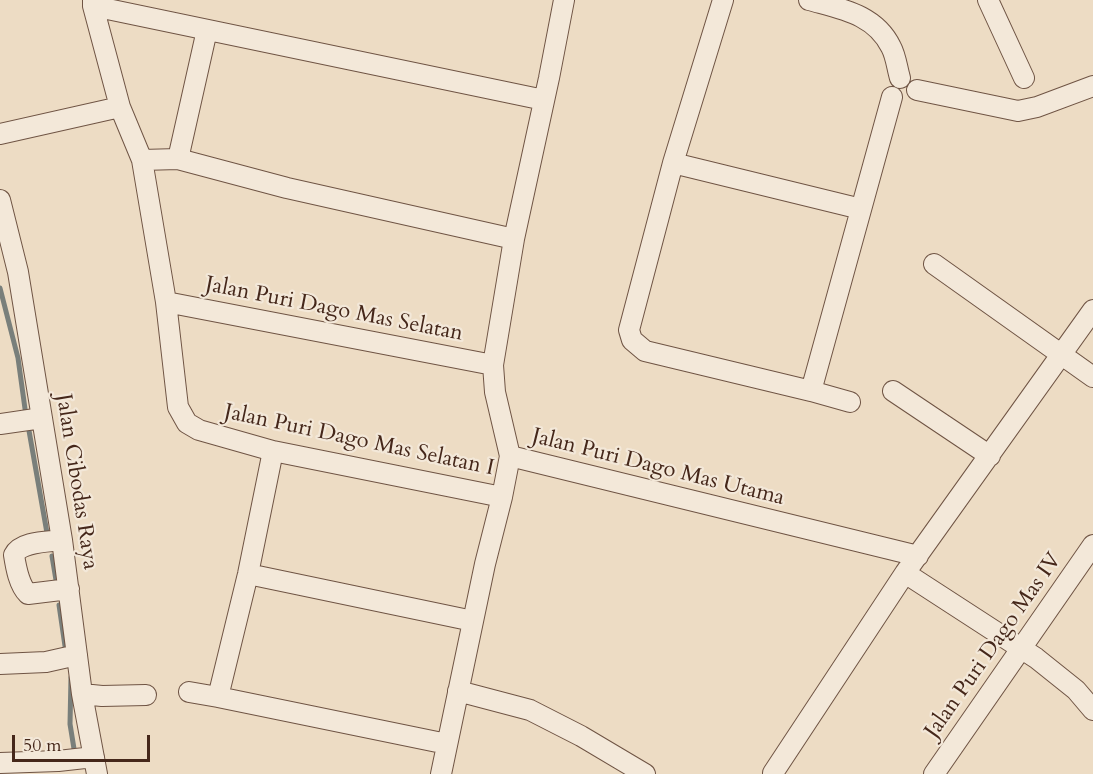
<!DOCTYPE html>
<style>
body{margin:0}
#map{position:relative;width:1093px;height:774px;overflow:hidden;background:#eddcc4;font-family:Cardo,serif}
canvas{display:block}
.scale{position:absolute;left:12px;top:735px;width:138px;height:27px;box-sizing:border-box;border:3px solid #45271a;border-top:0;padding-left:8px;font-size:18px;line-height:21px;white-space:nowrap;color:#45271a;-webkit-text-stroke:4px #f3e8d9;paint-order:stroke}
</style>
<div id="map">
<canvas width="1093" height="774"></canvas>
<div class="scale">50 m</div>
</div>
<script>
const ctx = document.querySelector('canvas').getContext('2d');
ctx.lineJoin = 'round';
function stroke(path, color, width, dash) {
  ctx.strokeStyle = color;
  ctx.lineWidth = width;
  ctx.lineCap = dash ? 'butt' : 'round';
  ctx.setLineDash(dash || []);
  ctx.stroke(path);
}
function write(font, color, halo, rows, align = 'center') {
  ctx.font = font + ' Cardo,serif';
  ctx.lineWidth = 4.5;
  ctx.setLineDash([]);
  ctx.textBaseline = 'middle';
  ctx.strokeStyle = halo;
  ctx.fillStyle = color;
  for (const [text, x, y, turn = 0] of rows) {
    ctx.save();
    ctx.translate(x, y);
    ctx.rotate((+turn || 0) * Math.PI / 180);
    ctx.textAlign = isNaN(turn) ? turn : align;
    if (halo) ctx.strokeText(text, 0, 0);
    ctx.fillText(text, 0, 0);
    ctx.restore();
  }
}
const stream = new Path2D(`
 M0 288 18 358 26 416
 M28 425 47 533
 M52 556 56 580
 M59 605 66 653
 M71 677 70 724 75 755`);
const minor = new Path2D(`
 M93 0V6L544 100
 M723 0 673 163 629 330 632 340 645 351 811 391 892 97
 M809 0C841 9 875 14 891 47 896 56 897 68 900 78
 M988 0 1024 78
 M93 6 120 107 142 160 166 302 178 407 187 423 199 430 273 451 502 497
 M207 30 178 159 287 188 514 239
 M917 90 1018 111 1037 107 1093 86
 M0 134 120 107
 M142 160 178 159
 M673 163 861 209
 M0 200 18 272 62 540 82 694 97 774
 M934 264 1093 377
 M166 302 493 365
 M811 391 850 402
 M893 391 990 456
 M0 424 42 418
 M273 451 248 574 218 697 447 744
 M510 456 918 556
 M62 540C48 542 21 541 14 555 16 568 19 585 28 594L69 589
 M905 573 1036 658 1076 690 1093 710
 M248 574 473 621
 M0 664 46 662 77 655
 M458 691 530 710 581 736 645 774
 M189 692 218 697
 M82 694 102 696 146 695
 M0 763 58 761 94 757
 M773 773 905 573 1093 310
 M441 774 485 564 502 497 510 456 495 392 493 365 514 239 549 78 564 0
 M934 774 1093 545`);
const streetNames = [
 ["Jalan Puri Dago Mas Selatan",334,310,11],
 ["Jalan Puri Dago Mas Selatan I",359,441,12],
 ["Jalan Puri Dago Mas Utama",658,468,14],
 ["Jalan Cibodas Raya",76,482,81],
 ["Jalan Puri Dago Mas IV",994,646,-55]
];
stroke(stream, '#797f7b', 5);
stroke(minor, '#6f5444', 22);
stroke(minor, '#f3e8d9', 20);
write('22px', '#45271a', '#f3e8d9', streetNames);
</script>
